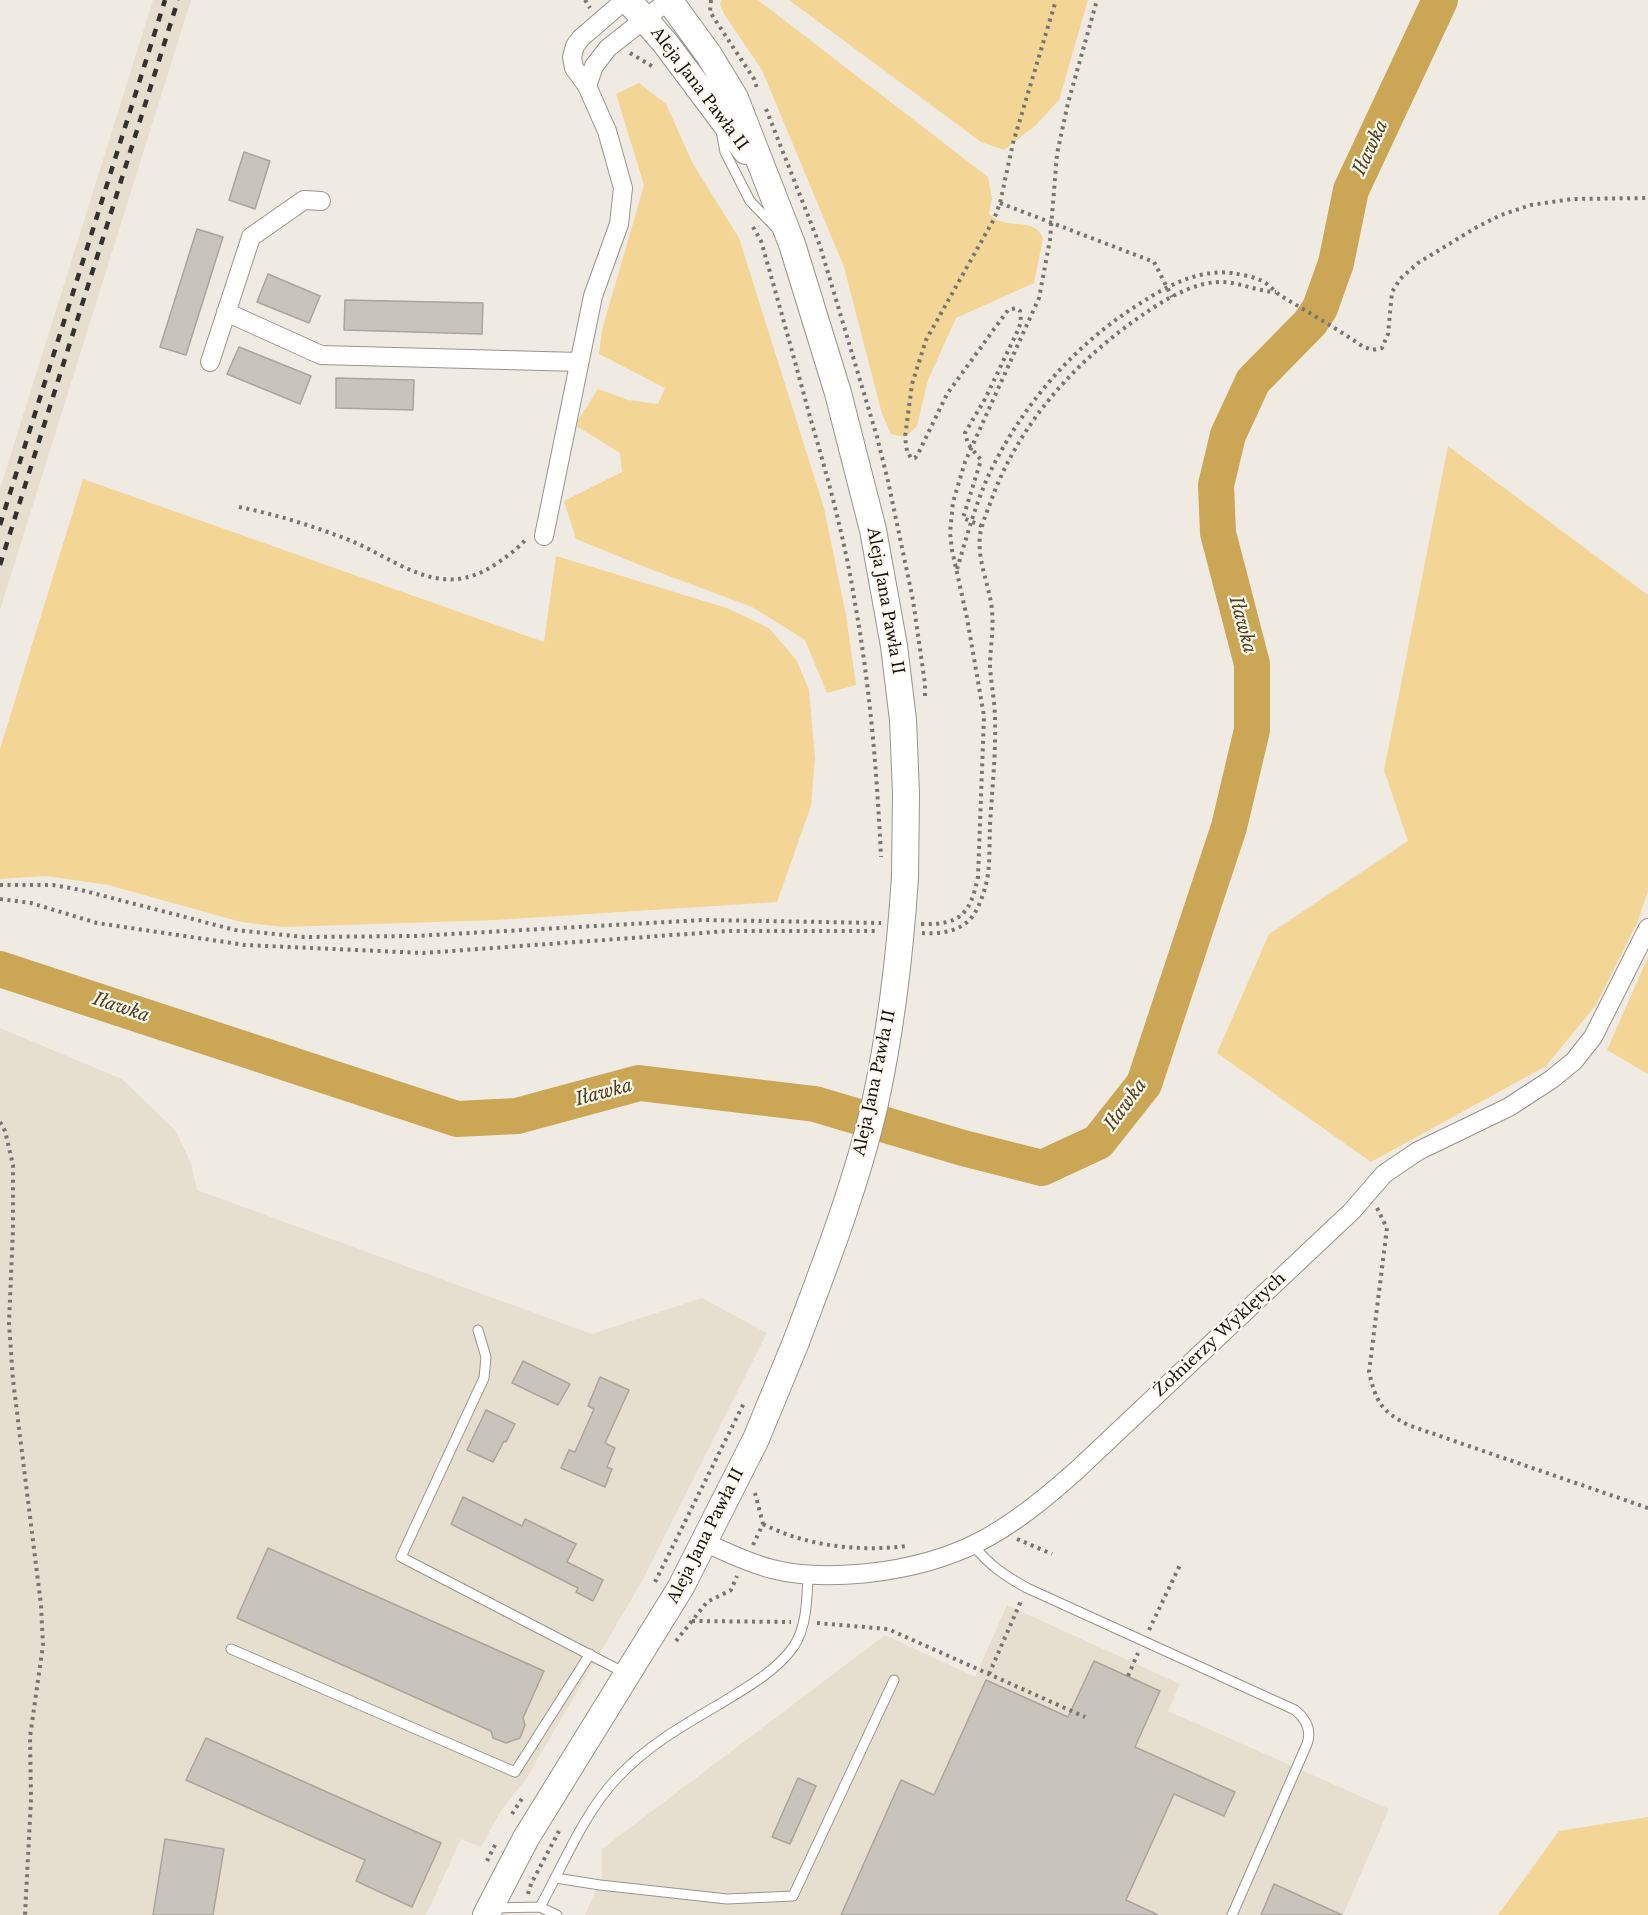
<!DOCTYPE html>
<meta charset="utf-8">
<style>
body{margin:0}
canvas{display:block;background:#f0ebe2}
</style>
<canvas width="1648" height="1915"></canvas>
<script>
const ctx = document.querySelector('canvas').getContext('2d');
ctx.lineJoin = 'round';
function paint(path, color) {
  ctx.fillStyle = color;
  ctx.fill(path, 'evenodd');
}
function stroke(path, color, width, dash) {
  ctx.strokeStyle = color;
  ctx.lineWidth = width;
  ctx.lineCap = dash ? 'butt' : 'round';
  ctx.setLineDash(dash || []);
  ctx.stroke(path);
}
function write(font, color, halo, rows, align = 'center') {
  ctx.font = font + ' "Libre Baskerville",serif';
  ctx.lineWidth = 4.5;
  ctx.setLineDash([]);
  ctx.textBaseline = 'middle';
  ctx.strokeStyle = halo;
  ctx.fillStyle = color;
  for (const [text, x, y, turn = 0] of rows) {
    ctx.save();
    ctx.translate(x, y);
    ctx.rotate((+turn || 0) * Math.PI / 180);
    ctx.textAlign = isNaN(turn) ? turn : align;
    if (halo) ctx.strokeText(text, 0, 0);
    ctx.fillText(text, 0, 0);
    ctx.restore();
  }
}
const built = new Path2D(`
 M153 0H191L0 610V489Z
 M0 1028 122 1079 175 1130 191 1163 197 1190 592 1334 702 1298 767 1333 642 1581 526 1779 502 1809 481 1847 461 1839 426 1915H0Z
 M1007 1605 1180 1684 1168 1711 1389 1809 1343 1915H585L602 1876V1849L885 1635 975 1677Z`);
const green = new Path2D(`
 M722 0H758L988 177 992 198 989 214C1007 232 1033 215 1043 238L1034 283 956 318 928 380 917 426 905 437 891 434 882 414 844 267 762 70 724 14 720 4Z
 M789 0H1088L1059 100 1036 125 1004 150 981 142Z
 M639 83 666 104 693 164 739 238 824 508 846 615 856 685 827 693 805 640 752 607 645 567 576 539 564 501 622 472 620 453 575 425 598 389 628 400 658 404 665 388 599 354 602 330 644 185 616 94Z
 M1448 446 1648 595V891L1637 923 1596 1005 1546 1066 1371 1162 1217 1053 1269 934 1408 841 1384 770Z
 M83 479 544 642 556 556 727 608 769 628 797 661 809 690 815 758 811 806 777 902 496 920 283 927 241 922 108 885 46 876 0 879V749Z
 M1648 957V1074L1607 1050Z
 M1648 1817V1915H1498L1559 1831Z`);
const river = new Path2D(`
 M0 969 457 1119 517 1116 639 1083 815 1104 963 1148 1042 1168 1098 1142 1144 1084 1229 827 1252 730V664L1218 533 1216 485 1228 435 1253 381 1310 323 1320 308 1336 263 1351 190 1440 0`);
const building = new Path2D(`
 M244 152 270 161 255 209 229 200Z
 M197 229 223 237 186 355 160 347Z
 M268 274 320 296 309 323 257 302Z
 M345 300 483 303 482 334 344 330Z
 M239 347 311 376 300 404 227 374Z
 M336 378 414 380 413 410 336 408Z
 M523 1361 570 1384 558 1405 512 1383Z
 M600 1377 629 1390 605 1443 615 1448 607 1467 612 1469 605 1487 561 1468 569 1450 575 1452 594 1409 588 1406Z
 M486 1410 515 1424 506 1442 504 1441 493 1462 467 1450Z
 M463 1497 522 1526 525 1519 576 1544 567 1562 603 1580 593 1601 576 1592 578 1588 451 1524Z
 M268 1548 544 1671 523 1718 525 1725 520 1738 506 1743 493 1738 491 1731 237 1618Z
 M1094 1661 1160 1691 1135 1747 1235 1792 1224 1816 1174 1794 1126 1900 1158 1915H841L901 1780 934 1795 986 1680 1068 1717Z
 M206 1738 441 1843 412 1907 356 1881 365 1860 186 1780Z
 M798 1778 816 1786 790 1844 772 1837Z
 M165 1839 224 1849 213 1915H153Z
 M1274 1884 1342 1915H1261Z`);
const path = new Path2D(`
 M585 0 590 8
 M711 0 710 12 754 79 757 88
 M630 53 655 68
 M766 109 820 246 877 437 888 481 913 600 925 684V699
 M1000 203 1154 262 1172 297
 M753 227 761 241C778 300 794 358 810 417 828 478 845 540 855 603 870 687 877 772 881 857
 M239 507C274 514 310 525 344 538 397 558 438 603 496 564 507 556 518 549 527 538
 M982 526 963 518 981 460 968 444 965 433 985 399 1018 330 1021 322 1020 311 1016 308 1008 310 947 394 918 454 915 458H911L907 451 905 437 912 384 926 340 994 219 1000 203 1013 143 1056 0
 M957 569C967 536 976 502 991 470 1026 400 1077 342 1144 301 1170 284 1201 269 1233 273 1241 275 1252 276 1260 280 1268 283 1274 291 1281 296 1308 312 1336 328 1362 346L1372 350 1382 348 1388 334 1392 292 1400 279 1418 263 1477 227 1501 215 1531 205 1572 199 1648 198
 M0 885H53L81 890 235 930 304 937 415 936 703 920 881 923
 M0 899 31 903 97 923 245 945 423 953 729 931H879
 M921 924C960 925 970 915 978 877L984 716 967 618 952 550 950 533 953 502 965 462 1039 298 1050 240 1057 154 1068 103 1097 0
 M922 933C940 934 960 932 972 917 978 909 982 898 985 888 991 868 989 845 990 825 992 790 996 755 995 720 995 702 991 684 990 666 990 648 994 629 992 611 990 586 977 562 980 535 982 523 987 512 991 501 1019 423 1076 360 1144 314 1161 302 1183 289 1204 284 1234 277 1250 291 1276 292
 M0 1122 5 1131 13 1165V1229L9 1323 13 1380 41 1605 43 1645 30 1737 31 1799 25 1915
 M1377 1208 1387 1228 1369 1372C1376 1402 1381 1411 1408 1425L1648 1508
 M763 1524C806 1546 858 1552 906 1546
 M1017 1539 1052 1554
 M753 1545 763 1524 755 1493
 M655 1582 744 1403
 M692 1621 791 1622
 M817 1623 888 1629 1085 1717
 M1149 1630 1181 1563
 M676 1641 707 1602 731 1590 737 1576
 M989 1674 1021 1601
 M1128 1676 1138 1653
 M512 1814 523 1797
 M487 1861 497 1841
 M528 1894 531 1884 559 1831`);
const lane = new Path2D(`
 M721 131 725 152 750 201 777 229
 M478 1330 486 1357 484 1378 401 1557 625 1673
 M974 1546C989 1565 1005 1576 1027 1588L1295 1710C1306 1719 1312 1730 1307 1744L1232 1915
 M231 1649 515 1772 590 1654
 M556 1878 600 1885 727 1899 793 1896 894 1680
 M540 1907C563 1865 585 1811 618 1777 647 1746 682 1726 718 1705 744 1689 776 1672 794 1646 807 1626 807 1598 808 1575
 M492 1908 540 1907 557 1915`);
const street = new Path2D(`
 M587 86 594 66 608 48 669 0
 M226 312 321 355 579 362
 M210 362 251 237 304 200 321 201
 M544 536 593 296 619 224 623 188 607 131 587 86 574 68 572 57 575 46 581 38 625 0
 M704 1542C726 1552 748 1563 772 1569 802 1577 837 1576 868 1573 960 1563 1009 1531 1077 1470L1352 1211 1384 1174 1418 1151 1509 1107 1552 1079 1574 1061 1593 1037 1648 928`);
const secondary = new Path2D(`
 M628 0 666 44 746 151
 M669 0 709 55 735 98 792 244 838 393 873 530 894 646 903 720 906 794 905 877
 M486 1915 526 1838 681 1587 756 1439 796 1342`);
const rail = new Path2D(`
 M0 525 165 0
 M0 565 178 0`);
const secondaryBridge = new Path2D(`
 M796 1342C825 1265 855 1188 874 1108 891 1031 900 955 905 877`);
const streetNames = [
 ["Aleja Jana Pawła II",699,89,53],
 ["Aleja Jana Pawła II",885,601,80],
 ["Aleja Jana Pawła II",875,1083,-78],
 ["Żołnierzy Wyklętych",1220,1335,-43],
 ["Aleja Jana Pawła II",706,1536,-63]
];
const waterNames = [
 ["Iławka",1371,148,-65],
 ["Iławka",1242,625,75],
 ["Iławka",121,1008,18],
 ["Iławka",604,1093,-15],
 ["Iławka",1126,1105,-54]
];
paint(built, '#e6dfcf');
paint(green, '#f3d595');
stroke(river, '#cba755', 36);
paint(building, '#c8c4bb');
stroke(building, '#a9a59c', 1.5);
stroke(lane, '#98948c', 11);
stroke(street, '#98948c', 20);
stroke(secondary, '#98948c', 28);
stroke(path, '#787570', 4, [3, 4.5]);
stroke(lane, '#fff', 9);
stroke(street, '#fff', 18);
stroke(secondary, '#fff', 26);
stroke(rail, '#33322e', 4.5, [8, 8]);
stroke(secondaryBridge, '#98948c', 28, []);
stroke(secondaryBridge, '#fff', 26);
write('16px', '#141310', '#fdf9ef', streetNames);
write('italic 18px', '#4f3f1c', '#fdf9ef', waterNames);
</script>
